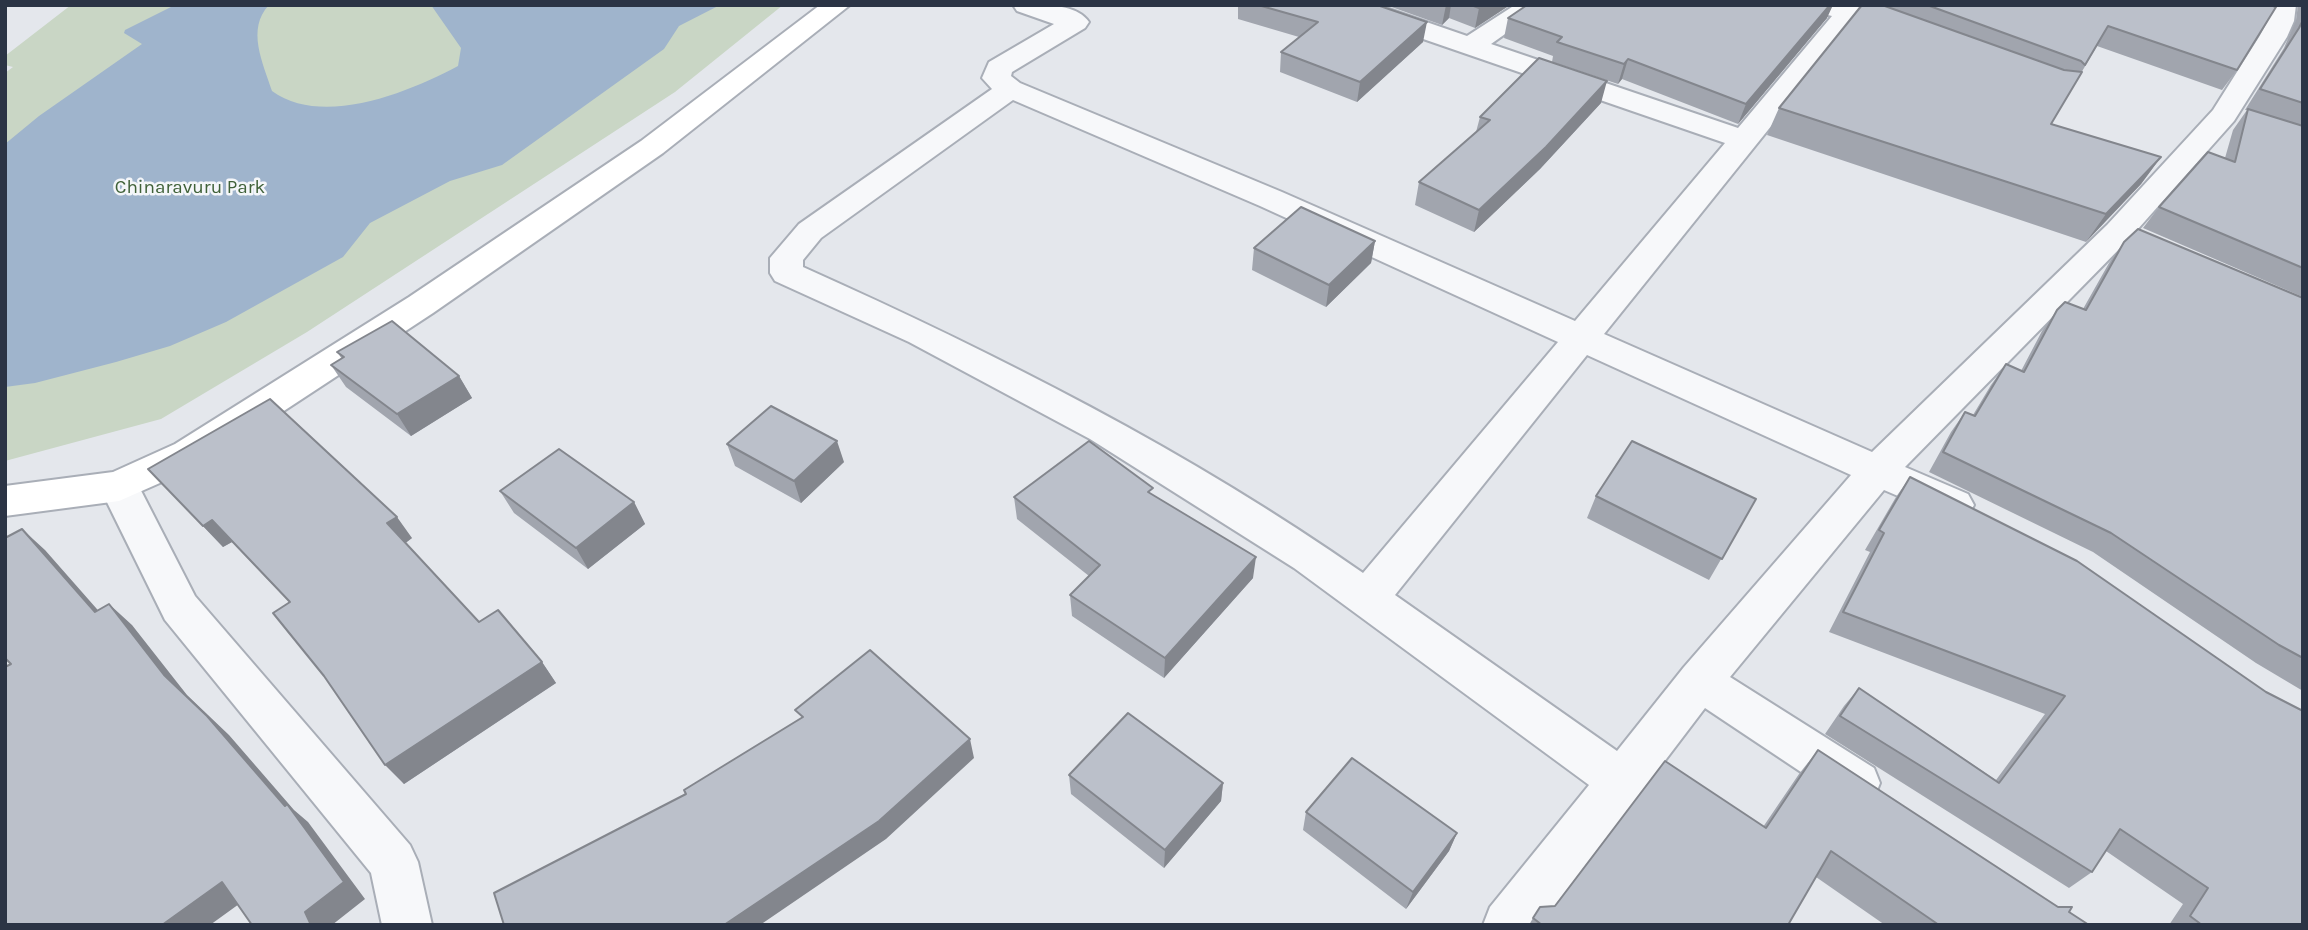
<!DOCTYPE html>
<style>
body{margin:0}
#map{position:relative;width:2308px;height:930px;overflow:hidden;background:#e4e7ec;font-family:Karla,sans-serif}
canvas{display:block}
.frame{position:absolute;inset:0;border:7px solid #2b3445;pointer-events:none}
</style>
<div id="map">
<canvas width="2308" height="930"></canvas>
<div class="frame"></div>
</div>
<script>
const ctx = document.querySelector('canvas').getContext('2d');
ctx.lineJoin = 'round';
function paint(path, color) {
  ctx.fillStyle = color;
  ctx.fill(path, 'evenodd');
}
function stroke(path, color, width, dash) {
  ctx.strokeStyle = color;
  ctx.lineWidth = width;
  ctx.lineCap = dash ? 'butt' : 'round';
  ctx.setLineDash(dash || []);
  ctx.stroke(path);
}
function write(font, color, halo, rows, align = 'center') {
  ctx.font = font + ' Karla,sans-serif';
  ctx.lineWidth = 5;
  ctx.setLineDash([]);
  ctx.textBaseline = 'middle';
  ctx.strokeStyle = halo;
  ctx.fillStyle = color;
  for (const [text, x, y, turn = 0] of rows) {
    ctx.save();
    ctx.translate(x, y);
    ctx.rotate((+turn || 0) * Math.PI / 180);
    ctx.textAlign = isNaN(turn) ? turn : align;
    if (halo) ctx.strokeText(text, 0, 0);
    ctx.fillText(text, 0, 0);
    ctx.restore();
  }
}
const green = new Path2D(`
 M71 5H783L675 92 307 332 161 419 5 461V73L13 67 5 65V56Z`);
const water = new Path2D(`
 M175 5H269C246 29 263 63 272 91 323 128 409 92 458 66L461 48 431 5H720L679 26 664 49 502 165 450 181 370 223 343 257 226 322 170 346 116 362 35 383 5 387V144L39 116 142 44 124 33 125 30Z`);
const minor = new Path2D(`
 M1013 5C1035 5 1075 1 1089 22L1085 28 1012 72 1011 76 1020 83 1282 192 1575 321 1725 143 1342 11 1338 5H1377L1467 36 1515 5H1546L1491 44 1738 128 1832 16 1811 11 1807 5 1858 6 1862 12 1858 18 1604 334 1872 452 2107 225 2213 110 2259 37 2268 21 2270 5H2296L2294 21 2287 37 2234 121 2129 239 1905 467 1968 494 1974 505 1968 516 1954 520 1884 490 1730 677 1874 768 1880 783 1874 798 1857 805 1840 798 1705 708 1540 925H1483L1490 907 1589 785 1294 568 1090 439 909 342 775 281 770 273V258L799 224 992 89 982 78 989 62 1054 24 1017 11ZM1013 100 1260 206 1558 342 1363 573C1189 451 997 354 803 267V260L821 238ZM1587 355 1851 475 1684 667 1617 751 1395 595Z
 M119 471 133 475 195 596 410 845 418 862 432 925H382L371 873 165 620 99 486 105 475Z`);
const secondary = new Path2D(`
 M820 5H850L663 153 433 313 203 464 119 501 5 516V486L113 472 175 444 409 297 641 141Z`);
const wall = new Path2D(`
 M1238 5H1377L1423 42 1357 102 1280 72 1281 52 1299 37 1238 19Z
 M1386 5H1510L1475 28 1449 18 1442 25Z
 M1862 5H2270L2237 70 2222 90 2097 46 2051 124 2161 157 2141 184 2086 242 1767 135 1779 108Z
 M2298 5H2303V297L2143 228 2159 207 2225 158 2233 130 2247 110H2245L2284 48 2296 20Z
 M1508 18H1827L1738 124 1622 79 1618 84 1552 62 1553 56 1504 38Z
 M1601 103 1540 169 1474 232 1415 205 1419 182 1476 132 1480 117Z
 M1375 241 1371 263 1326 307 1252 270 1254 248Z
 M2124 242 2303 298V691L2256 663 2093 552 1929 472 1951 432 1965 412 1973 415 1991 385 2006 364 2021 371 2042 331 2057 310 2083 309 2109 263Z
 M337 352 459 376 472 398 411 436 346 387 331 365 342 359Z
 M727 444 844 462 801 503 735 466Z
 M148 469 412 538 405 543 479 622 542 662 556 683 404 784 324 676 290 603 232 542 223 547Z
 M1910 477 2266 692 2296 708 2303 925H2169L2183 904 2106 851 2092 872 2069 888 1825 734 1844 706 1859 688 1996 780 2045 714 1829 632 1870 552 1865 550 1896 497Z
 M500 491 634 502 645 524 588 569 514 513Z
 M1153 495 1253 578 1164 678 1072 616 1070 595 1089 576 1017 519 1014 497Z
 M1596 496 1756 499 1709 580 1587 518Z
 M1818 750 2058 907 2089 925H1885L1816 877 1788 925H1529L1533 918 1555 906 1763 827 1799 774Z
 M1069 775 1223 783 1221 801 1164 868 1071 794Z
 M1306 812 1457 833 1449 851 1406 909 1303 830Z`);
const shadedWall = new Path2D(`
 M1446 5H1451L1449 18 1442 25Z
 M1484 5H1510L1475 28 1479 8Z
 M1830 5H1833L1827 18 1738 124 1746 104Z
 M1427 22 1423 42 1357 102 1360 82Z
 M1628 59 1622 79 1618 84 1624 64Z
 M1607 81 1601 103 1540 169 1474 232 1479 210Z
 M2161 157 2141 184 2086 242 2106 214Z
 M1375 241 1371 263 1326 307 1329 285Z
 M459 376 472 398 411 436 397 414Z
 M837 441 844 462 801 503 794 481Z
 M634 502 645 524 588 569 576 548Z
 M397 517 412 538 403 545 387 523Z
 M212 520 232 542 223 547 203 526Z
 M22 529 45 550 118 633 95 612Z
 M1256 557 1253 578 1164 678 1165 658Z
 M109 604 132 625 187 695 229 735 294 810 308 822 365 899 332 925H311L305 912 285 806 164 675Z
 M542 662 556 683 404 784 385 765Z
 M970 739 974 758 886 839 760 925H724Z
 M1223 783 1221 801 1164 868 1165 850Z
 M1457 833 1449 851 1406 909 1413 892Z
 M222 882 246 899 210 925H162Z`);
const building = new Path2D(`
 M1258 5H1377L1427 22 1360 82 1281 52 1318 22Z
 M1471 5H1484L1479 8Z
 M1527 5H1830L1746 104 1628 59 1624 64 1557 42 1562 37 1508 18Z
 M1862 5H1882L2064 70 2082 72 2051 124 2161 157 2106 214 1779 108Z
 M1927 5H2270L2276 7 2237 70 2108 26 2085 65 2081 61Z
 M2303 20V103L2260 89 2299 28Z
 M1539 58 1607 81 1546 147 1479 210 1419 182 1490 120 1480 117Z
 M2248 109 2303 126V268L2159 207 2208 152 2235 162Z
 M1301 207 1375 241 1329 285 1254 248Z
 M2138 229 2303 298V658L2279 645 2111 533 1943 452 1965 412 1975 416 2006 364 2024 372 2057 310 2065 302 2086 310 2124 242Z
 M392 321 459 376 397 414 331 365 344 357 337 352Z
 M270 399 397 517 387 523 479 622 498 610 542 662 385 765 324 676 273 613 290 602 212 520 203 526 148 469Z
 M771 406 837 441 794 481 727 444Z
 M1089 441 1153 488 1148 492 1256 557 1165 658 1070 595 1100 565 1014 497Z
 M1632 441 1756 499 1722 559 1596 496Z
 M559 449 634 502 576 548 500 491Z
 M1910 477 2077 561 2266 692 2303 711V925H2202L2190 916 2208 888 2120 829 2092 872 1840 716 1859 688 1999 783 2065 696 1843 612 1884 533 1879 530Z
 M22 529 95 612 109 604 164 675 207 716 285 806 287 804 344 882 305 912 311 925H252L222 882 162 925H5V667L11 664 5 658V538Z
 M870 650 970 739 879 821 724 925H504L494 893 686 794 684 790 803 717 795 710Z
 M1128 713 1223 783 1165 850 1069 775Z
 M1818 750 2058 907H2072L2069 912 2089 925H1939L1831 851 1788 925H1542L1533 918 1540 907 1555 906 1665 761 1766 828Z
 M1352 758 1457 833 1413 892 1306 812Z`);
const parkNames = [
 ["Chinaravuru Park",190,188]
];
paint(green, '#c9d6c5');
paint(water, '#9fb4cc');
stroke(minor, '#a9aeb7', 4);
stroke(secondary, '#a9aeb7', 4);
paint(minor, '#f7f8fa');
paint(secondary, '#fff');
paint(wall, '#a1a5ae');
paint(shadedWall, '#83868d');
paint(building, '#bbc0ca');
stroke(building, '#83868d', 2);
write('19px', '#3f6138', '#f4f6f9', parkNames);
</script>
